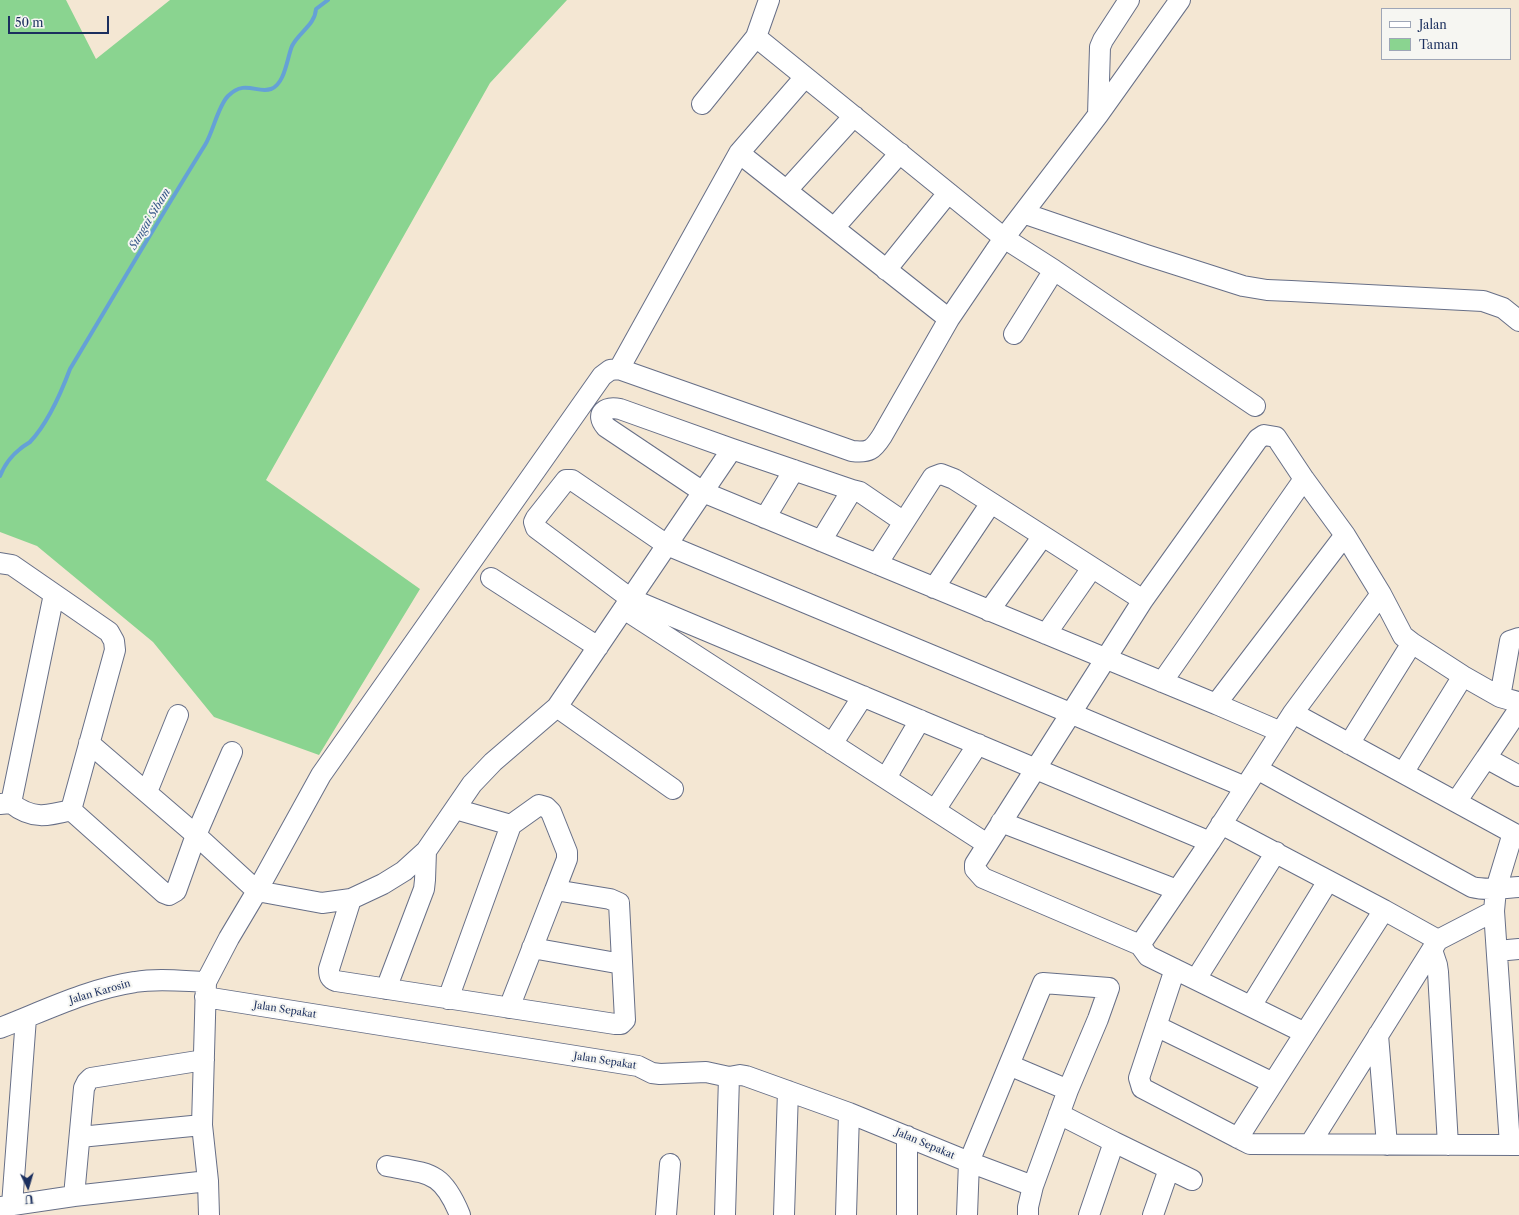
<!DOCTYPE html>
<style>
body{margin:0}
#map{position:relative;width:1519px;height:1215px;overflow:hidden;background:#f4e7d3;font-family:"Libre Caslon Text",serif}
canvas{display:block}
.legend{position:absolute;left:1381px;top:8px;width:130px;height:52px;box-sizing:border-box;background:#f6f6f2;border:1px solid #9ea6b7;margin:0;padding:5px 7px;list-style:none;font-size:12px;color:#1b2f5e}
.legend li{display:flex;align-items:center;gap:8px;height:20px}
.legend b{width:20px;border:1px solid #9ea6b7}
.north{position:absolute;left:8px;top:1167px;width:40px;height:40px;-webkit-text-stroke:3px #f6f6f2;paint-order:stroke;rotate:175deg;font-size:11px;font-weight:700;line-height:16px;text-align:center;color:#1b2f5e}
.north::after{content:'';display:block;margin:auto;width:14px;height:18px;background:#1b2f5e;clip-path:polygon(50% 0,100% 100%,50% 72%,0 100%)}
.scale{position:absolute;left:8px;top:16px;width:101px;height:18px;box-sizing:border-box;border:2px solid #1b2f5e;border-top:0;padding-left:5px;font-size:12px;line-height:14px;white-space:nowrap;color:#1b2f5e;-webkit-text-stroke:3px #f6f6f2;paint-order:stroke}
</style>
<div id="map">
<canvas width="1519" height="1215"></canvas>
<ul class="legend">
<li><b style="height:5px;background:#fff"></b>Jalan</li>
<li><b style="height:11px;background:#8ad490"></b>Taman</li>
</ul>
<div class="north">U</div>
<div class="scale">50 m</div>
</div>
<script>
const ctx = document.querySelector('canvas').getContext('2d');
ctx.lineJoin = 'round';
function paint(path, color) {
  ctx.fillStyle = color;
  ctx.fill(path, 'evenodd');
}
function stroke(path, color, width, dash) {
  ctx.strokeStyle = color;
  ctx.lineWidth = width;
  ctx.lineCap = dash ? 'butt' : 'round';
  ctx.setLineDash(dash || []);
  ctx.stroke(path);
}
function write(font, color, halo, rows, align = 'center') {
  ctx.font = font + ' "Libre Caslon Text",serif';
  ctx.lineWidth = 4;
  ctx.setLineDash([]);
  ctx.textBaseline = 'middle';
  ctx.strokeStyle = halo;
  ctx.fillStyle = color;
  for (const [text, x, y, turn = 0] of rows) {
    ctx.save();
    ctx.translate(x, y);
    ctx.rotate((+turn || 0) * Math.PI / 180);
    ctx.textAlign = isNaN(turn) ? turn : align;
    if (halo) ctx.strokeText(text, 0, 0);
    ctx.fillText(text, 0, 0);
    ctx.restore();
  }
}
const green = new Path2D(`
 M0 0H66L96 59 170 0H567L490 83 266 480 420 589 319 755 214 717 153 642 37 546 0 532Z`);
const stream = new Path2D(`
 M0 476C4 466 11 456 20 449 23 446 27 444 30 442 48 423 61 393 70 369 115 294 159 219 205 145 213 132 218 106 228 96 245 79 257 94 271 89 285 84 287 58 292 46 299 32 315 25 316 9L328 0`);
const minor = new Path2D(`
 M756 37 1004 238 1054 270 1255 406
 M702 104 756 37 769 0
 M1098 115 1100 47 1103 40 1129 0
 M739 153 949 319
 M787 190 854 116
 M1023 213 1146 255 1243 286 1267 290 1291 291 1483 301 1503 308 1519 321
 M834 228 900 153
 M886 270 948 193
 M1014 334 1054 270
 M619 369 739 153 805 77
 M1264 435 1276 437 1304 479 1345 535 1381 594 1293 713 1210 842 1140 945 983 878 975 869V864L1143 600 1258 439Z
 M765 518 794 470
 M904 522 860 492 852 490 732 449 620 409C606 406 594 413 606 427L703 492 1216 704
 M821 541 852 490
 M0 563 12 565 109 632 114 641 115 650 71 810
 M877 564 933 477 941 474 954 479 1143 600
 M491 578 598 647
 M934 588 991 503
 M1381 594 1403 636 1412 643 1463 676 1500 697
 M624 609 987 844
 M989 611 1043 536
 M1046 634 1092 568
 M1162 682 1304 479
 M1518 702 1500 697 1510 641 1519 638
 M557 707 673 789
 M1293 713 1513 833 1496 889 1494 911 1438 940 1384 910
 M1281 732 1216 704 1345 535
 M89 743 196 835 257 891 322 903 351 899 383 884 404 871 426 851 472 784 493 762 557 707 732 449
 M832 744 863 696
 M1349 744 1412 643
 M1486 758 1519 709
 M1257 769 1472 887C1487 891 1504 888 1519 887
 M1403 773 1463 676
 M886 778 920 720
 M147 792 178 715
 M1456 802 1486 758 1519 776
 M11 803 54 594
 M0 804 11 803C32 820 48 816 71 810
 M455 809 511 825
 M71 810 164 893 169 895 176 891 196 835 232 752
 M935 810 978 744
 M1001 822 1177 890
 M1210 842 631 599 536 528 534 522 536 518 566 480H572L667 545 1070 713 1245 787
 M351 899 329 969C329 976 330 979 336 981L615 1024H621L625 1020 619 903 610 899 555 890 567 859V852L551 812 546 807 539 805 511 825 448 999
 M1494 911 1510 1145
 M1140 945 1148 956 1305 1033 1384 910 1221 824
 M532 948 622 964
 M1432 950 1437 965 1438 972 1448 1145
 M1497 951 1519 949
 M1175 969 1139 1078 1142 1088 1238 1138 1250 1144 1519 1145
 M1196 979 1276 852
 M386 989 424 889 425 880 426 851
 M205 997 638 1066 652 1073 660 1074 706 1072 729 1077 740 1075 746 1076 849 1113 969 1162 1033 1186
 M1251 1006 1328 881
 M509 1008 555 890
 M1156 1026 1273 1083
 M0 1028C44 1011 88 989 135 982 158 978 182 981 206 982
 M1378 1035 1387 1145
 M1009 1065 1043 983 1109 988 1098 1019 1068 1090 1033 1186 1028 1207V1215
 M1059 1114 1114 1142
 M907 1136V1215
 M80 1137 202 1125
 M1238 1138 1305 1033
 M1310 1144 1438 940
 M387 1166C430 1174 442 1171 460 1215
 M74 1196 208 1181
 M12 1205 26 1018
 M0 1207 74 1196 84 1088 87 1082 91 1078 204 1060
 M209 1215 208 1181 202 1125 206 982 229 938 257 891 321 775 602 376 610 370 619 369 852 451C869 453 873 450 882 436L949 319 1004 238 1098 115 1180 0
 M666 1215 670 1164
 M725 1215 729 1077
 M784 1215 788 1091
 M846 1215 849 1113
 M967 1215 969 1162 1009 1065 1068 1090
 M1089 1215 1114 1142 1192 1180
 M1153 1215 1169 1169`);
const streetNames = [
 ["Jalan Karosin",100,992,-16],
 ["Jalan Sepakat",285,1010,9],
 ["Jalan Sepakat",605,1061,9],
 ["Jalan Sepakat",925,1144,23]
];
const waterNames = [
 ["Sungai Sibam",150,219,-59]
];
paint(green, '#8ad490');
stroke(stream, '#65a1d6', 4);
stroke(minor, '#676f87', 22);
stroke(minor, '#fff', 20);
write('10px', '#1b2f5e', '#f6f6f2', streetNames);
write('italic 11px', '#355788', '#f6f6f2', waterNames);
</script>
